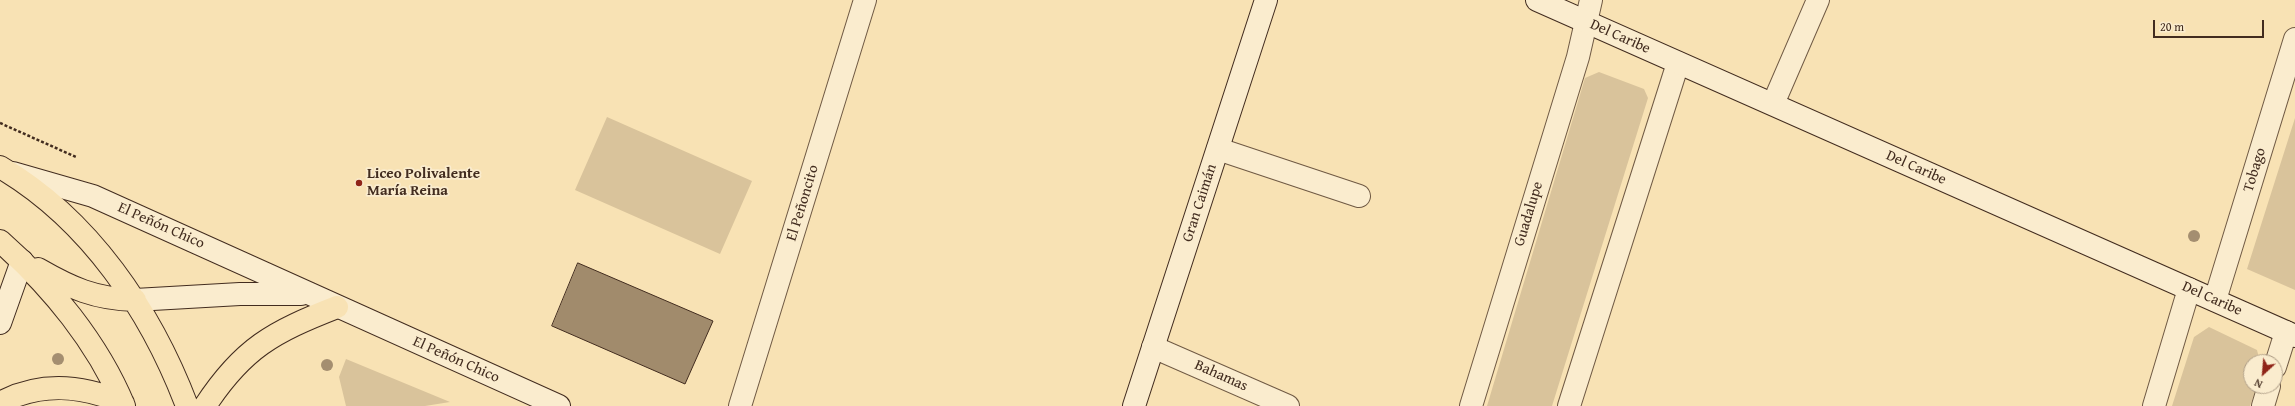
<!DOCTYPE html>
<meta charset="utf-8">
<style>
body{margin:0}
#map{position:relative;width:2295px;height:406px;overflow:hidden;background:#f8e2b4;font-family:"Gentium Book Plus",serif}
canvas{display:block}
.north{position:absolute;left:2243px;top:354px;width:40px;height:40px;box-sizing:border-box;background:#faecce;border:1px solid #b09f88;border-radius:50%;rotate:206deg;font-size:11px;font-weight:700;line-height:16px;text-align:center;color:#422c1f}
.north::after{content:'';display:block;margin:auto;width:14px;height:18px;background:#8f2418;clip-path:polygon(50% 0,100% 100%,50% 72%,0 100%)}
.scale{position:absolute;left:2153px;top:20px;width:111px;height:18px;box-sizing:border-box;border:2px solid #422c1f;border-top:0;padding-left:5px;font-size:12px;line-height:14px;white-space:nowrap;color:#422c1f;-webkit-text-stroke:3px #faecce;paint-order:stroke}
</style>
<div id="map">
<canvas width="2295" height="406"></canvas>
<div class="north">N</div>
<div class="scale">20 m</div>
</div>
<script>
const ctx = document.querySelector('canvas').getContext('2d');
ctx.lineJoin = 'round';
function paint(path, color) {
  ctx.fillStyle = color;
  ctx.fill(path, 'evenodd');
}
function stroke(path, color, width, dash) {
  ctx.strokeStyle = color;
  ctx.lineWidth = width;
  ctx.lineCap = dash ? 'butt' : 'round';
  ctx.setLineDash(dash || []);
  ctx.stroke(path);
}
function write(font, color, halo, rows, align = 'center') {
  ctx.font = font + ' "Gentium Book Plus",serif';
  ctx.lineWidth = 3.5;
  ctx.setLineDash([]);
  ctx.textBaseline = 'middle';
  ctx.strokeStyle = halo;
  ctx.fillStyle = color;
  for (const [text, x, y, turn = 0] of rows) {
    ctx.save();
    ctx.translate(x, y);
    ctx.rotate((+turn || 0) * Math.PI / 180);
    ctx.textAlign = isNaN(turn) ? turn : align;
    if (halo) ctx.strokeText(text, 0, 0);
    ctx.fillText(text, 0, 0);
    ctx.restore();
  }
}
const green = new Path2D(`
 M1599 72 1644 89 1648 98 1552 406H1487L1585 78Z
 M607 117 752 181 720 254 575 190Z
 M2295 118V290L2247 269Z
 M2209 327 2257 350 2260 362H2251V386H2257L2250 406H2172L2194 337Z
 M346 359 450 402 425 406H346L339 377Z`);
const building = new Path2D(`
 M578 263 713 321 685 384 552 326Z`);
const path = new Path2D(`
 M0 123 76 157`);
const street = new Path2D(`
 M1773 104 1818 0
 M1218 149 1359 196
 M2215 300 2295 39
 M1153 347 1288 406
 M2275 367 2286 332
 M740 406 865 0
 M1471 406 1578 57 1591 0
 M1569 406 1678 63
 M2154 406 2189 289
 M2263 406 2269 386`);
const secondary = new Path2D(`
 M1537 0 2295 336
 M13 173 93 196 559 406
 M135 300 240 294H301
 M0 323 22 261
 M1134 406 1266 0`);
const primary = new Path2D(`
 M0 167C89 219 151 311 187 406
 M0 241C51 286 98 343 124 406
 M38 269C71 288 95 299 135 300
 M0 403C41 381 82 385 123 403
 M205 406C243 348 273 332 337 307`);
const trees = [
 [2194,236],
 [58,359],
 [327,365]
];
const markers = [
 [359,183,4,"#8f2418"]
];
const streetNames = [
 ["Del Caribe",1620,37,24],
 ["Del Caribe",1916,168,24],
 ["Tobago",2255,170,-73],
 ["El Peñoncito",803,203,-73],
 ["Gran Caimán",1200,203,-72],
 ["Guadalupe",1529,214,-73],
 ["El Peñón Chico",161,226,24],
 ["Del Caribe",2212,299,24],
 ["El Peñón Chico",456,360,24],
 ["Bahamas",1221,376,24]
];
const poiNames = [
 ["Liceo Polivalente",367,174],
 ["María Reina",367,191]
];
paint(green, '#d9c39b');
paint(building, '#a18b6c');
stroke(building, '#422c1f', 1);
stroke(street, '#705a44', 24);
stroke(secondary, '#422c1f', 24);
stroke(primary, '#422c1f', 24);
stroke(path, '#422c1f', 2.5, [3, 2]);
stroke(street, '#faecce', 22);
stroke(secondary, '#faecce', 22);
stroke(primary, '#f8e2b4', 22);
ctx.fillStyle = '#a48e70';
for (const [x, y] of trees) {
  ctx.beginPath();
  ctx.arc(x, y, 6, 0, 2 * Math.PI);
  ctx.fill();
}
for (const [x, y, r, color] of markers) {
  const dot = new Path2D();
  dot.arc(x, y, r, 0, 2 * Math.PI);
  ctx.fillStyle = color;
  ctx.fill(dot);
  stroke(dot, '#faecce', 1.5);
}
write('15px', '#422c1f', '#faecce', streetNames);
write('bold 15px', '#422c1f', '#faecce', poiNames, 'left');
</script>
